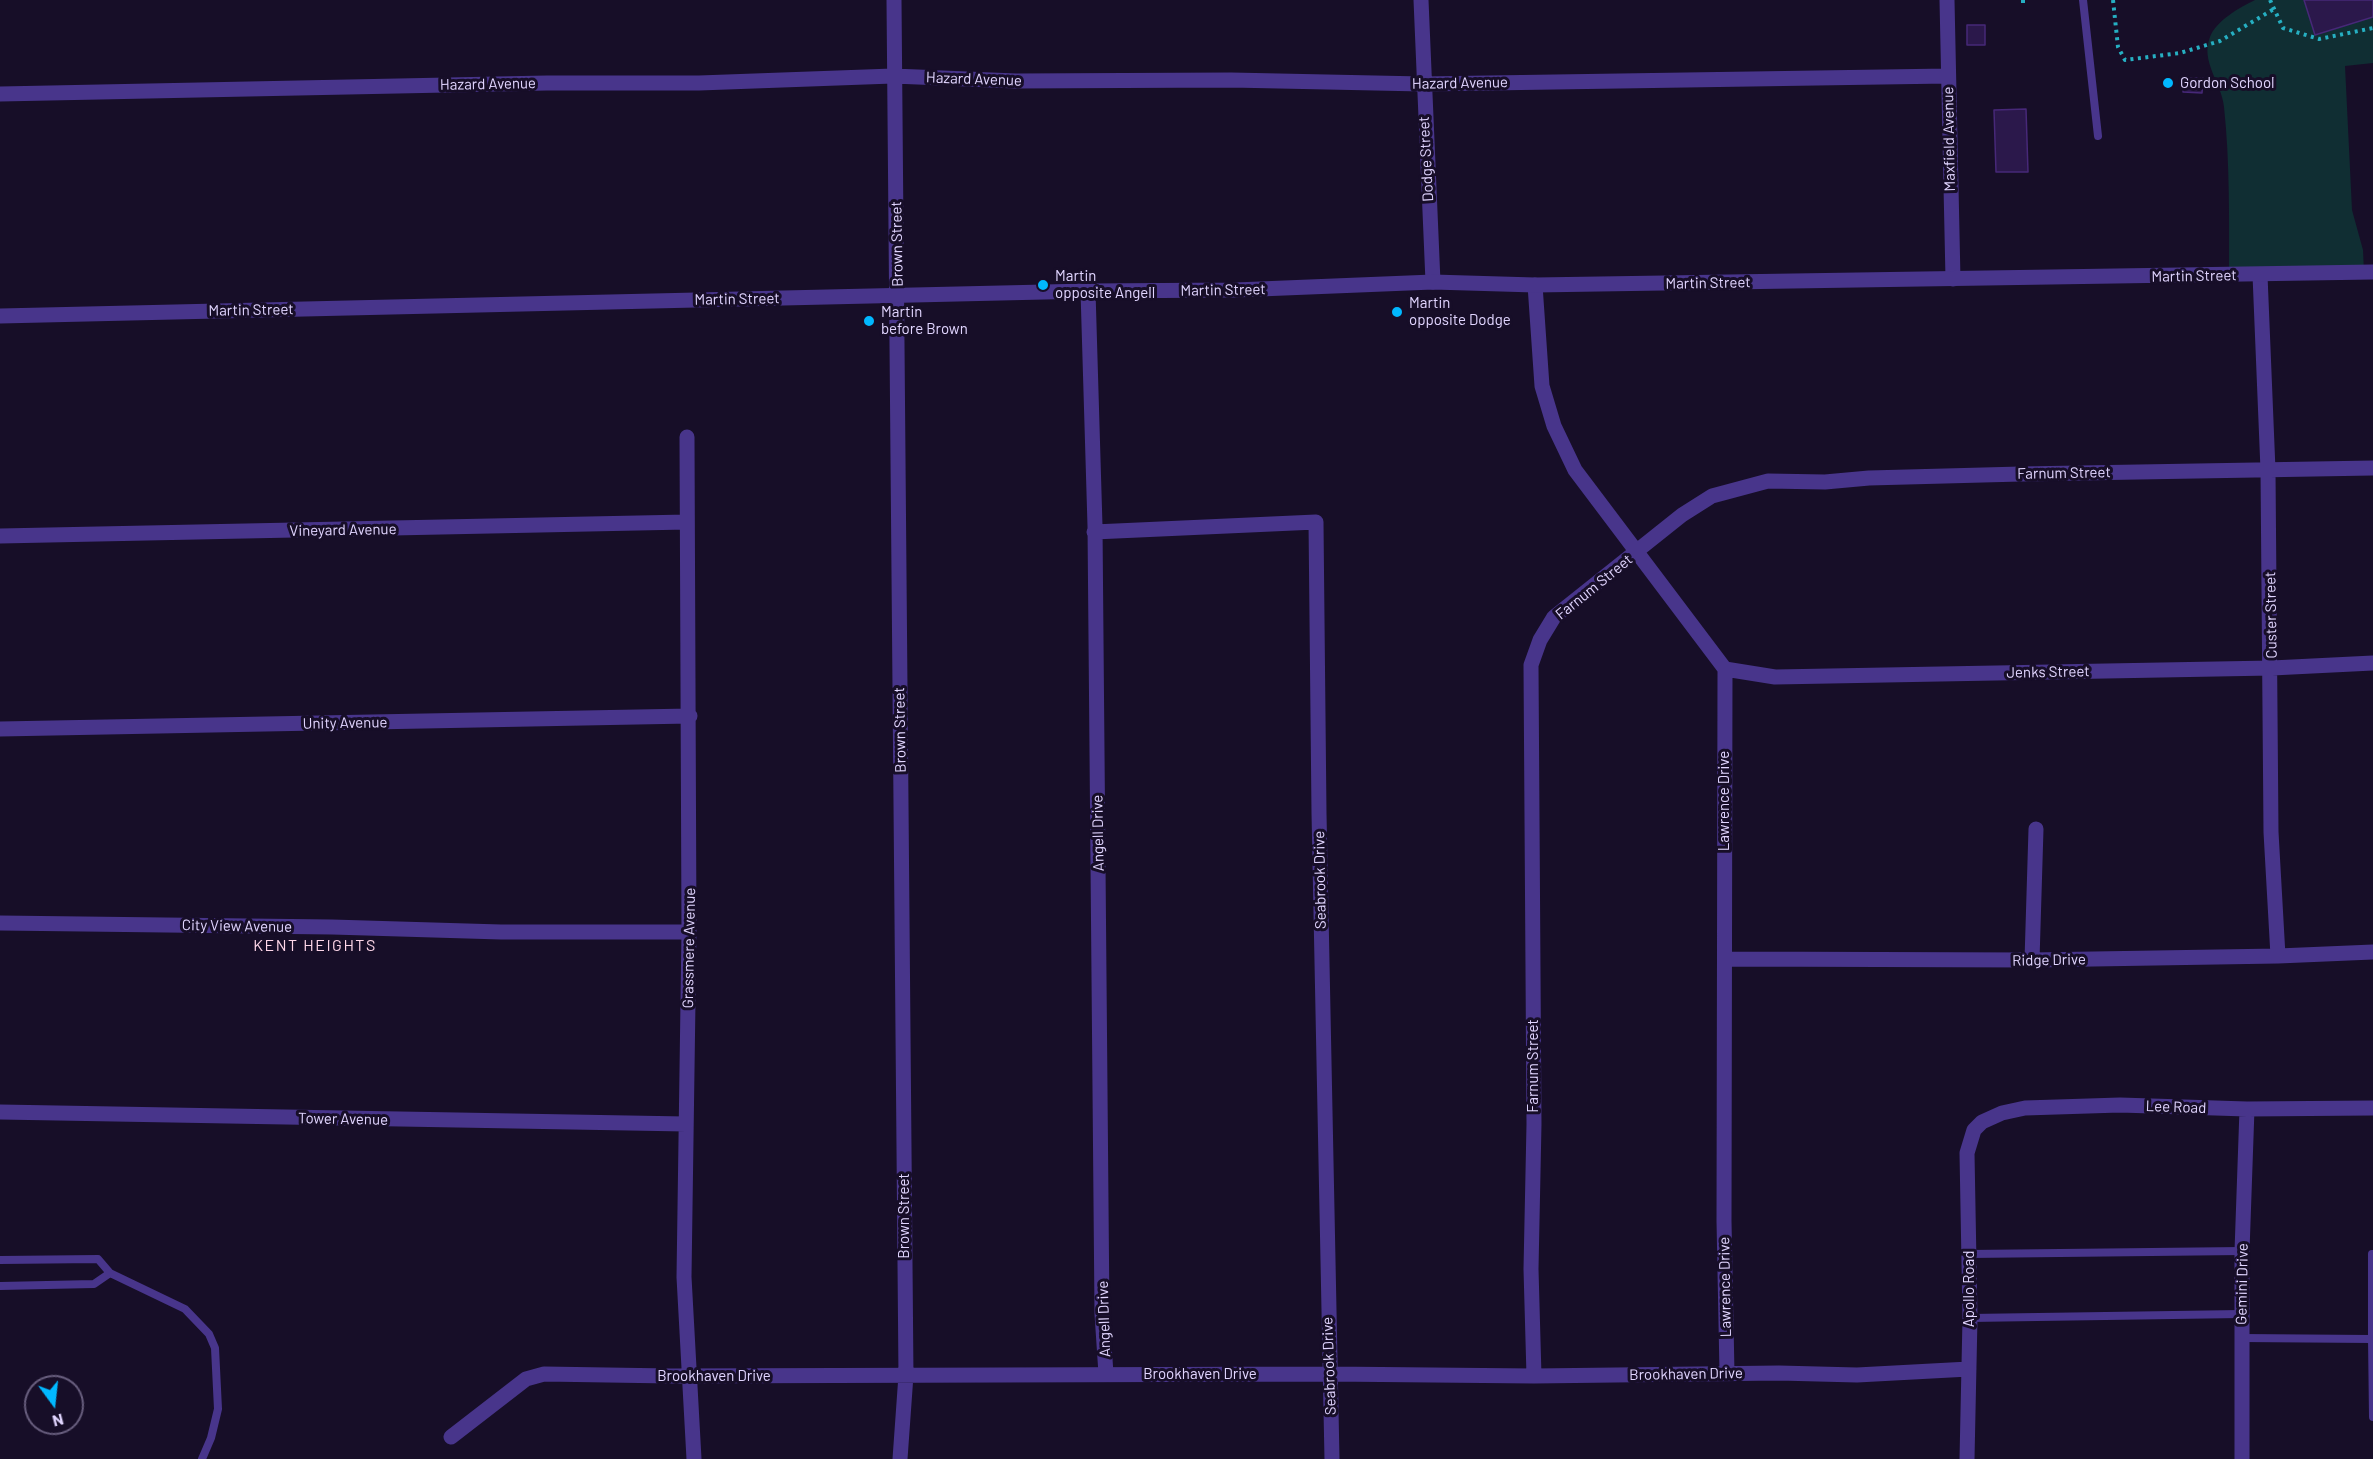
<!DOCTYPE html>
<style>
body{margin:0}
#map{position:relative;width:2373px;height:1459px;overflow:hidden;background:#170e28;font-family:Barlow,sans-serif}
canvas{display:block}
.north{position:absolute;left:24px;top:1375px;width:60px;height:60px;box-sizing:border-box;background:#170e28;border:2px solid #685e7e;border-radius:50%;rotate:165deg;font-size:16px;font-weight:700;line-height:24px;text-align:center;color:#e1d5ff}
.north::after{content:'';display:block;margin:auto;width:21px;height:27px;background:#01b8ff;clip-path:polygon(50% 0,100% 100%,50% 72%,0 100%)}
</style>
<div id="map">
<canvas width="2373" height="1459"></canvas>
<div class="north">N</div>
</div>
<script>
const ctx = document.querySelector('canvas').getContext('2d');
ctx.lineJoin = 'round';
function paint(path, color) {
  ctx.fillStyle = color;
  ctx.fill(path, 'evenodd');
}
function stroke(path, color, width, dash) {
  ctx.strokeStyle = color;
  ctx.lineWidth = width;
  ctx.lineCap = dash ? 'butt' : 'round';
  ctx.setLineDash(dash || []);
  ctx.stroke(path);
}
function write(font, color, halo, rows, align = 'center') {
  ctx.font = font + ' Barlow,sans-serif';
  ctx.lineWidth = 6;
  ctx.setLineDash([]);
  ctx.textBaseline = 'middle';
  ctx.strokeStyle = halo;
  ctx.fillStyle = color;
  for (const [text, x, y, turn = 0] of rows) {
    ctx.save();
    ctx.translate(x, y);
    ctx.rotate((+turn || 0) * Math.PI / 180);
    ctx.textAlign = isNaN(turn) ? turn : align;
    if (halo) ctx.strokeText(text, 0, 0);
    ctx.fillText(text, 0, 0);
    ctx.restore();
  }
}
const green = new Path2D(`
 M2255 0H2373V63L2345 66 2352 210 2363 250 2364 273 2229 277C2229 221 2230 163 2224 107 2222 83 2200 62 2210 37 2216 21 2240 7 2255 0Z`);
const building = new Path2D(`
 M2304 0H2373V17L2315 35Z
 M1967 25H1985V45H1967Z
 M2184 78H2203L2202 93 2183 92Z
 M2026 109 2028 172H1996L1994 110Z`);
const path = new Path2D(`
 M2023 0V5
 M2113 0 2118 47 2125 60 2180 53 2220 41 2274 9
 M2270 0 2283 28 2319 39 2373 28`);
const service = new Path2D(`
 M2083 0 2098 136
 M1969 1254 2242 1251
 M0 1260 98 1259 110 1273 185 1309 209 1334 215 1348 218 1409 211 1438 202 1459
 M0 1286 94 1284 110 1273
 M1970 1318 2241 1314
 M2241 1338 2372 1339 2373 1417
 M2372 1339V1254`);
const minor = new Path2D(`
 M894 0 906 1375 900 1459
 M1421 0 1433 282
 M1947 0 1953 279
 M0 94 547 83H699L893 76 1016 81 1231 80 1423 84 1948 76
 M2260 275 2268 470 2271 832 2278 956
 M1535 285 1542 386 1554 426 1575 470 1725 669 1724 1221 1727 1373
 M1088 291 1095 526 1102 1314 1106 1374
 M687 437 689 932 684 1277 694 1459
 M1094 532 1316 522 1319 813 1332 1459
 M0 536 687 522
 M1725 669 1775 677 2272 668 2373 663
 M0 729 690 716
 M0 923 332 927 501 932H689
 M1725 959 2032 960 2278 956 2373 952
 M2032 960 2036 829
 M0 1112 686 1124
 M1534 1376 1531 1269 1534 1124 1531 665 1540 640 1554 617 1682 515 1712 496 1768 481 1825 482 1869 478 2021 474 2373 468
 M451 1437 526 1379 544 1374 671 1376 1330 1374 1534 1376 1779 1373 1857 1375 1969 1369
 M1967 1459 1970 1318 1967 1153 1974 1130 1982 1122 2002 1113 2025 1108 2120 1105 2247 1109 2373 1108
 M2242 1459V1251L2247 1109`);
const tertiary = new Path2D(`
 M0 316 1088 291 1235 290 1433 282 1535 285 2373 272`);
const markers = [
 [2168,83,6,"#01b8ff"],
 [1043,285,6,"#01b8ff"],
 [1397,312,6,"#01b8ff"],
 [869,321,6,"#01b8ff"]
];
const streetNames = [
 ["Hazard Avenue",974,79,2],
 ["Hazard Avenue",1460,83,-1],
 ["Hazard Avenue",488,84,-1],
 ["Maxfield Avenue",1949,139,-91],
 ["Dodge Street",1426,159,-93],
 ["Brown Street",897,244,-91],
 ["Martin Street",2194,276,-1],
 ["Martin Street",1708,283,-1],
 ["Martin Street",1223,290,-1],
 ["Martin Street",737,299,-1],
 ["Martin Street",251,310,-1],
 ["Farnum Street",2064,473,-1],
 ["Vineyard Avenue",343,530,-1],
 ["Farnum Street",1594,587,-39],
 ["Custer Street",2271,615,-91],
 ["Jenks Street",2048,672,-1],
 ["Unity Avenue",345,723,-1],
 ["Brown Street",900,730,-91],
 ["Lawrence Drive",1724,801,-90],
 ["Angell Drive",1098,833,-91],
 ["Seabrook Drive",1320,880,-91],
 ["City View Avenue",237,926,1],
 ["Grassmere Avenue",689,948,-89],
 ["Ridge Drive",2049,960,-1],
 ["Farnum Street",1533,1066,-90],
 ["Lee Road",2176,1107,2],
 ["Tower Avenue",343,1119,1],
 ["Brown Street",904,1216,-90],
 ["Gemini Drive",2242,1284,-89],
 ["Lawrence Drive",1725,1287,-91],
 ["Apollo Road",1969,1289,-90],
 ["Angell Drive",1104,1319,-92],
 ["Seabrook Drive",1329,1366,-92],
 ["Brookhaven Drive",1200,1374],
 ["Brookhaven Drive",1686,1374,-1],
 ["Brookhaven Drive",714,1376]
];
const poiNames = [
 ["Gordon School",2180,83],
 ["Martin",1055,276],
 ["opposite Angell",1055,293],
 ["Martin",1409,303],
 ["opposite Dodge",1409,320],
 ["Martin",881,312],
 ["before Brown",881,329]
];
const neighbourhoodNames = [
 ["KENT HEIGHTS",315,946]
];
paint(green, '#102e33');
paint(building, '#2b184b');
stroke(building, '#472878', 1.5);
stroke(path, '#26afc2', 4, [3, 4.5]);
stroke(service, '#48358b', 8);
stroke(minor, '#48358b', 15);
stroke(tertiary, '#48358b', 15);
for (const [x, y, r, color] of markers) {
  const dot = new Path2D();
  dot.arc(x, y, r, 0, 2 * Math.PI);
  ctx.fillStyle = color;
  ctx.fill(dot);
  stroke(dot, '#170e28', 2);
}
write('15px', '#e1d5ff', '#170e28', streetNames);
write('15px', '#e1d5ff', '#170e28', poiNames, 'left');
ctx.letterSpacing = '1.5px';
write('16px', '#ffd7e9', '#170e28', neighbourhoodNames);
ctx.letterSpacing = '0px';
</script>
